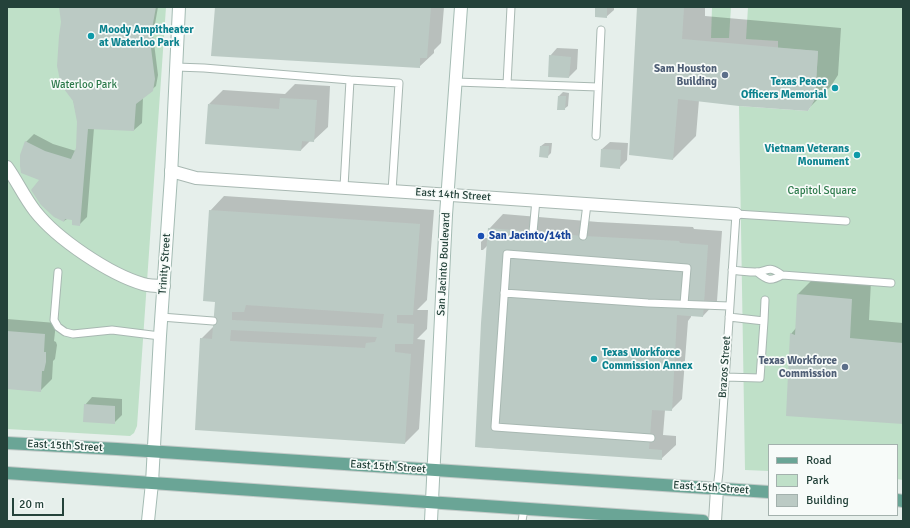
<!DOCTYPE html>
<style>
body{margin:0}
#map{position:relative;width:910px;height:528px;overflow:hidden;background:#e6efeb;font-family:Signika,sans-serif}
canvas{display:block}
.frame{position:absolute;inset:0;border:8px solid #24423a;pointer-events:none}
.legend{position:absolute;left:768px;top:444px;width:130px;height:72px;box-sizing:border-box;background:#f7fbf9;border:1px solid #a3b1ad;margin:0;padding:5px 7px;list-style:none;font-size:12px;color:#24423a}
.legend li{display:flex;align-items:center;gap:8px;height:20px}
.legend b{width:20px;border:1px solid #a3b1ad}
.scale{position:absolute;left:12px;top:498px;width:52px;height:18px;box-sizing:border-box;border:2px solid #24423a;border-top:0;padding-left:5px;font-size:12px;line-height:14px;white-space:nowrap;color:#24423a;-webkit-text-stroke:3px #f7fbf9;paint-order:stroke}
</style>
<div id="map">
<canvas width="910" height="528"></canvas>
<div class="frame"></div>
<ul class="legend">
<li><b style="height:5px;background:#6aa596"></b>Road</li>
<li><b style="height:11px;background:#bfe0c8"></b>Park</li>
<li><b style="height:11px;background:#bbcac4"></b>Building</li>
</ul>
<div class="scale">20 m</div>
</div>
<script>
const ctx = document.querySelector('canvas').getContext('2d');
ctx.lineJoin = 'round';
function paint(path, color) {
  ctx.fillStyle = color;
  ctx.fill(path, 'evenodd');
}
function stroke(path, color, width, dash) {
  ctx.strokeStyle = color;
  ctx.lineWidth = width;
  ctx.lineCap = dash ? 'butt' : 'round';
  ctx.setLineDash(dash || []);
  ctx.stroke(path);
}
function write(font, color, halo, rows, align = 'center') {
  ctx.font = font + ' Signika,sans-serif';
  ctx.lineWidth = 3.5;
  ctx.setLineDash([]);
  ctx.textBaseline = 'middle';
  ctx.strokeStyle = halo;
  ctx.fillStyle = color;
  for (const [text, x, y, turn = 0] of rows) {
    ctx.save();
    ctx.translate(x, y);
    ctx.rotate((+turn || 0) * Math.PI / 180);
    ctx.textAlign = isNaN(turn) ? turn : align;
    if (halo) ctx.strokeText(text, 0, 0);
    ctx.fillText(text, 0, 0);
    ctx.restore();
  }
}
const green = new Path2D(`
 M7 7H166L137 426 134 433 130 436 7 429Z
 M712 7H731L729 38H711Z
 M748 7H903V480L897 479V445H769V471L745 470 739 106 808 111 815 99 818 51 778 48V41L746 39Z`);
const shadow = new Path2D(`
 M60 7H158L153 35 158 75 156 86 143 97 142 123 134 130 94 128 87 217 79 225 73 219H67L64 221 41 180 26 142 34 134 53 144 76 151 77 148 78 122 73 99Z
 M216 7H444L441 43 434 50V53L419 67Z
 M596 7H614V10L606 17Z
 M638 7H705V16L841 28 838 75 831 86 807 110 699 100 696 136 673 159 630 154Z
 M557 48 578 49 577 69 569 77 550 56Z
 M295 84 330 86 328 127 313 141H310L301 150 209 104 223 90 285 94Z
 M563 92 569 93 568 106 564 109 559 96Z
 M610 142 628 143 627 160 619 168 602 149Z
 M545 143H552L551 153 547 157 541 146Z
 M224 196 434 210 427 300 417 310H428L427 329 417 339 425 340 419 429 405 443 201 339 214 326 216 302 210 211Z
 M503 214 598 222 693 227 694 229 722 231 717 301 703 316 691 315V317L688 321 682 399 671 410H665L663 435 676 436V445L661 459 476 447 487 246 483 250H481V242L485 238H488L489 229Z
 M817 275 871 281 869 320 903 323V423L791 334 796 328 798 294Z
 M7 319 56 323 54 341 56 342 57 345 55 359 53 361 52 379 40 391 7 388Z
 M92 397 122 399V415L114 423 85 405Z`);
const building = new Path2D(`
 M59 7H156L150 40 155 79 153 91 136 104 134 131 88 129 80 226 72 225V220L65 219 64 222 54 217 41 205 31 190 39 180 21 173 20 166V155L25 141 45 151 71 159 76 148 77 122 73 101 61 85 57 66 59 36 61 22Z
 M215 7H431L427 58H420V68L211 56Z
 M595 7H607V18L595 17Z
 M637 7H684L682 39 818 51 815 99 808 111 739 106 678 99 673 160 629 155Z
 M549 55 571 57 569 78 548 77Z
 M558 96H566L565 110H557Z
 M280 98 317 100 314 142 302 141 301 151 205 144 208 104 279 109Z
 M540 146H549L548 158 539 157Z
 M601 149 621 150 620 169 600 167Z
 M209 210 420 224 413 315H397V323L414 324 413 344H395V352L411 354 405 444 195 430 200 338 212 339 215 302 203 301ZM246 305 384 314 382 328 232 320V312H244ZM231 330 377 337 375 342 366 343 365 348 230 341Z
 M488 228 583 236 679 241 680 243 708 245 703 317 677 315 672 411 652 410 649 449 662 450V460L475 447 481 323Z
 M797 294 852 299 850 338 903 343V424L786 416 790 333 795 335Z
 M7 331 45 334 44 352H46V362L44 371H42L41 392 7 389Z
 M84 404 115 406V424L83 422Z`);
const lane = new Path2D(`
 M176 67 204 68 350 80
 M456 82 598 87
 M507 84 511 7
 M596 136 601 30
 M344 187 350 80 399 83 392 191
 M533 232 536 200
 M583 236 587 204
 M732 270C739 271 747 272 755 272 769 272 767 264 782 275 770 282 767 280 757 272
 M58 272 54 320 58 327 65 332 73 334 112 330 160 336
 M782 275 891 283
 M504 293 648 303 729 306
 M161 317 213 321
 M764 321 765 300
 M725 377 760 378 764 321 729 317
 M651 438 495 427 507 254 687 268 684 304
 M717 489 719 472 736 214 846 221
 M522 521 524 509`);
const street = new Path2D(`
 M7 167C17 181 24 197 35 211 57 239 109 274 143 284 149 286 157 286 164 286
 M171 171 196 178 736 214
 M715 521 717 489`);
const secondary = new Path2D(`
 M148 521 152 483 160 336 171 176 179 7
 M431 521 446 215 461 7`);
const primary = new Path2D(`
 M7 443 117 449 769 492
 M7 473 703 521
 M897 500 903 501`);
const markers = [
 [91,36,4,"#0f9aa8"],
 [725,75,4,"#5c6f8a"],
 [835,88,4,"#0f9aa8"],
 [857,155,4,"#0f9aa8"],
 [481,236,4,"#1a4fb4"],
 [594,359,4,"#0f9aa8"],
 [845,367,4,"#5c6f8a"]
];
const cultureNames = [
 ["Moody Ampitheater",99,30],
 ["at Waterloo Park",99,43],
 ["Texas Peace",827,82,"right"],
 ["Officers Memorial",827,95,"right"],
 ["Vietnam Veterans",849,149,"right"],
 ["Monument",849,162,"right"],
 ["Texas Workforce",602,353],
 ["Commission Annex",602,366]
];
const serviceNames = [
 ["Sam Houston",717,69],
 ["Building",717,82],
 ["Texas Workforce",837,361],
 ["Commission",837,374]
];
const parkNames = [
 ["Waterloo Park",84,85],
 ["Capitol Square",822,191]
];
const streetNames = [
 ["East 14th Street",453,195,4],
 ["Trinity Street",165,264,-86],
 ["San Jacinto Boulevard",444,264,-87],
 ["Brazos Street",725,367,-86],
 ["East 15th Street",65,446,3],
 ["East 15th Street",388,467,4],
 ["East 15th Street",711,488,4]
];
const transitNames = [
 ["San Jacinto/14th",489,236]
];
paint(green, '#bfe0c8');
paint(shadow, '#0003');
paint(building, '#bbcac4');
stroke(lane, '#a8b8b2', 9);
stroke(street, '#a8b8b2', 14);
stroke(secondary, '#a4bbb3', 14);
stroke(primary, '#c2cac8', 14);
stroke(lane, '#fff', 7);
stroke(street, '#fff', 12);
stroke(secondary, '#fff', 12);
stroke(primary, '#6aa596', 12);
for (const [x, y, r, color] of markers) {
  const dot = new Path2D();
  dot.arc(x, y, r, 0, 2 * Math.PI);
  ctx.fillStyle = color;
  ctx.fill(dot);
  stroke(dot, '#f7fbf9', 1.5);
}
write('bold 11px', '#0d838f', '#f7fbf9', cultureNames, 'left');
write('bold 11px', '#4e5e75', '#f7fbf9', serviceNames, 'right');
write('11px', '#2d7a4b', '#f7fbf9', parkNames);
write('11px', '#24423a', '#f7fbf9', streetNames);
write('bold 11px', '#164399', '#f7fbf9', transitNames, 'left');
</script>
